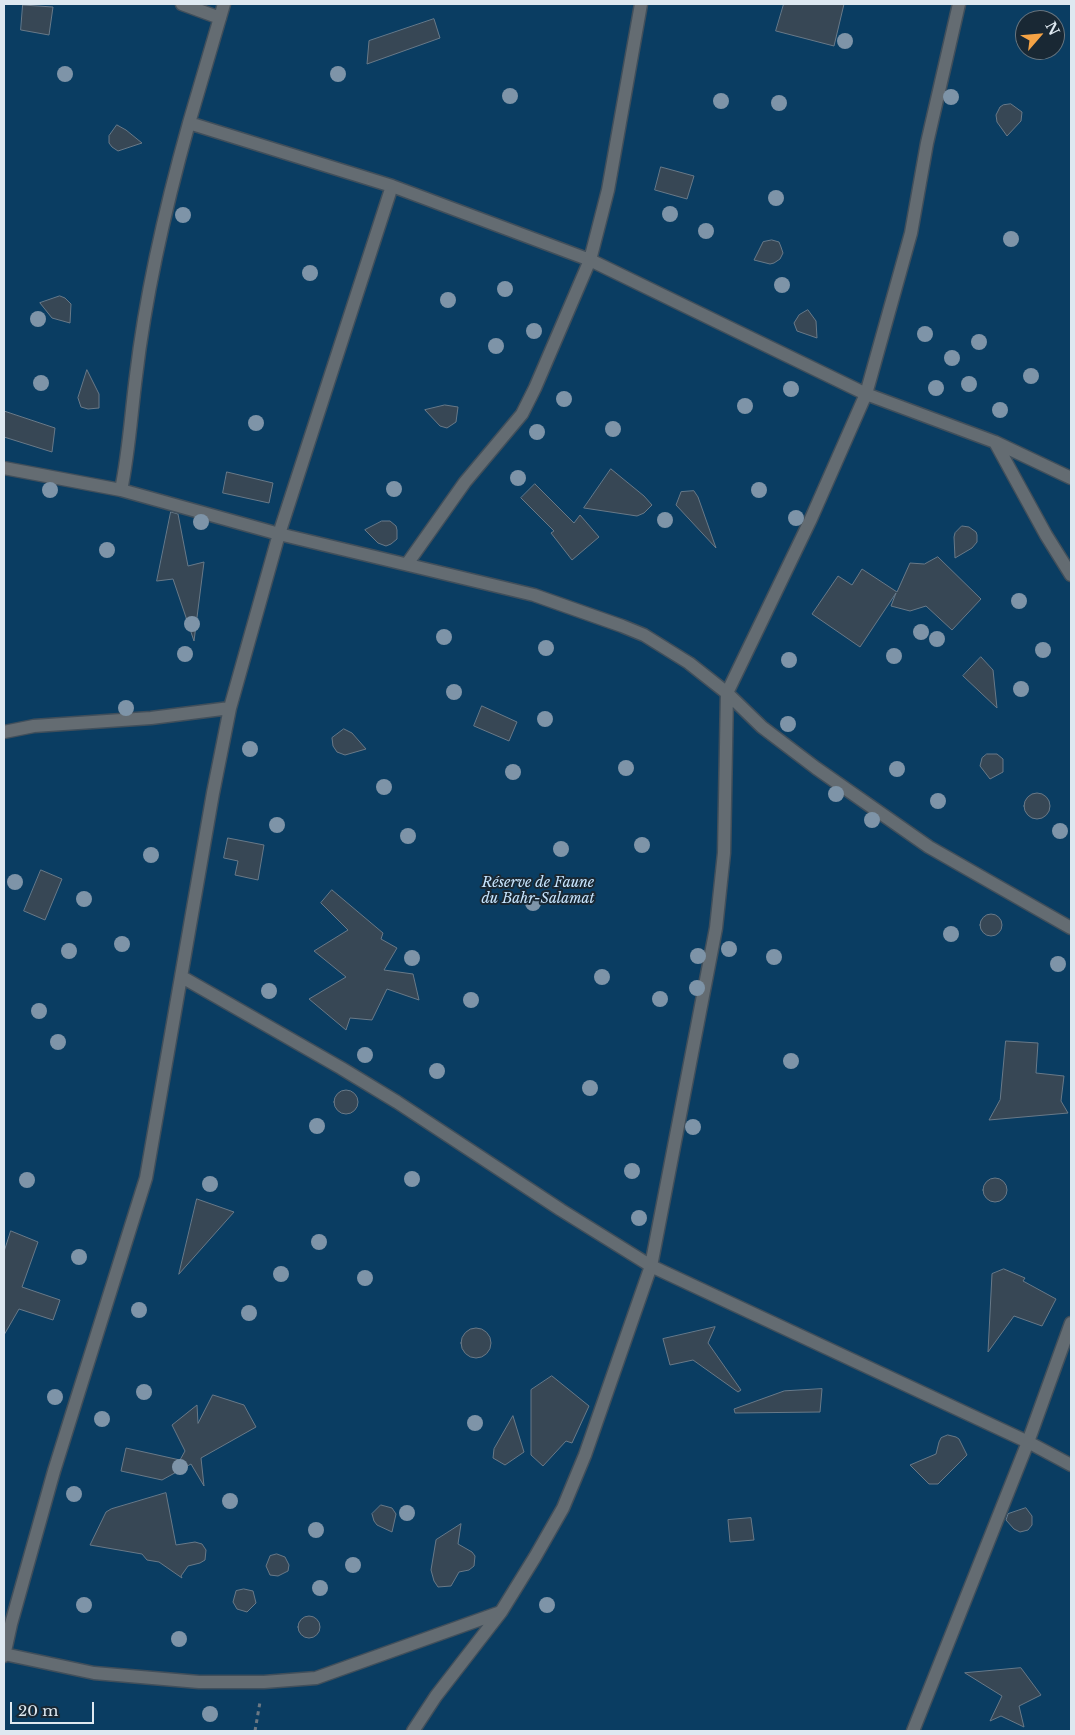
<!DOCTYPE html>
<meta charset="utf-8">
<style>
body{margin:0}
#map{position:relative;width:1075px;height:1735px;overflow:hidden;background:#23323f;font-family:"Libre Baskerville",serif}
canvas{display:block}
.frame{position:absolute;inset:0;border:5px solid #dee8f0;pointer-events:none}
.north{position:absolute;left:1015px;top:10px;width:50px;height:50px;box-sizing:border-box;background:#192834;border:1px solid #68757f;border-radius:50%;rotate:63deg;font-size:14px;font-weight:700;line-height:20px;text-align:center;color:#dee8f0}
.north::after{content:'';display:block;margin:auto;width:18px;height:22px;background:#f5a345;clip-path:polygon(50% 0,100% 100%,50% 72%,0 100%)}
.scale{position:absolute;left:10px;top:1702px;width:84px;height:22px;box-sizing:border-box;border:2px solid #dee8f0;border-top:0;padding-left:6px;font-size:15px;line-height:18px;white-space:nowrap;color:#dee8f0;-webkit-text-stroke:4px #192834;paint-order:stroke}
</style>
<div id="map">
<canvas width="1075" height="1735"></canvas>
<div class="frame"></div>
<div class="north">N</div>
<div class="scale">20 m</div>
</div>
<script>
const ctx = document.querySelector('canvas').getContext('2d');
ctx.lineJoin = 'round';
function paint(path, color) {
  ctx.fillStyle = color;
  ctx.fill(path, 'evenodd');
}
function stroke(path, color, width, dash) {
  ctx.strokeStyle = color;
  ctx.lineWidth = width;
  ctx.lineCap = dash ? 'butt' : 'round';
  ctx.setLineDash(dash || []);
  ctx.stroke(path);
}
function write(font, color, halo, rows, align = 'center') {
  ctx.font = font + ' "Libre Baskerville",serif';
  ctx.lineWidth = 4;
  ctx.setLineDash([]);
  ctx.textBaseline = 'middle';
  ctx.strokeStyle = halo;
  ctx.fillStyle = color;
  for (const [text, x, y, turn = 0] of rows) {
    ctx.save();
    ctx.translate(x, y);
    ctx.rotate((+turn || 0) * Math.PI / 180);
    ctx.textAlign = isNaN(turn) ? turn : align;
    if (halo) ctx.strokeText(text, 0, 0);
    ctx.fillText(text, 0, 0);
    ctx.restore();
  }
}
const green = new Path2D(`
 M4 4H1071V1731H4ZM1025 20H1055V50H1025Z`);
const building = new Path2D(`
 M784 4H844L834 46 776 31Z
 M23 5 53 7 49 35 21 30Z
 M434 19 440 38 367 64 369 41Z
 M1011 104 1022 112 1021 121 1007 136 997 122 996 115 1000 107 1003 105Z
 M117 125 126 130 142 143 118 151 112 147 109 143V136Z
 M661 167 694 176 687 199 655 190Z
 M772 240 779 242 781 247 783 253 780 259 774 263 770 264 754 260 763 242Z
 M60 296 65 298 71 304 70 323 52 318 40 303Z
 M808 310 816 321 817 338 797 331 794 323 799 315Z
 M87 370 99 394V408L88 409 81 407 78 398Z
 M445 405 458 407 456 422 447 428 440 426 425 410Z
 M4 411 55 428 52 452 4 437Z
 M611 469 644 496 652 505 644 513 637 516 584 508Z
 M227 472 273 483 269 503 223 493Z
 M535 484 574 523 580 515 599 537 572 560 551 533 554 531 521 498Z
 M694 491 698 497 716 548 676 505 681 492Z
 M171 512 178 514 188 566 204 562 194 641 173 579 157 581Z
 M382 521H390L396 526 397 530V539L391 544 386 546 378 543 365 530Z
 M962 526 969 527 976 532 977 535V542L972 548 955 558 954 537 955 533Z
 M938 557 981 599 952 630 926 606 910 611 891 606 896 593 860 647 812 614 838 576 852 585 862 569 897 592 910 563 924 564Z
 M981 657 993 670 997 708 963 676Z
 M482 706 517 722 509 741 474 726Z
 M344 729 352 733 366 749 345 755 337 752 333 746 332 738Z
 M987 754H997L1003 759V772L990 779 980 766 982 758Z
 M1024 806a13 13 0 1 1 26 0a13 13 0 1 1-26 0Z
 M228 838 264 845 258 880 235 875 238 861 224 858Z
 M41 870 62 879 45 920 24 911Z
 M332 890 383 933 381 939 397 948 384 970 413 974 419 1000 387 989 372 1020 350 1018 346 1030 309 999 346 977 314 951 348 930 321 903Z
 M980 925a11 11 0 1 1 22 0a11 11 0 1 1-22 0Z
 M1006 1041 1038 1043 1036 1073 1064 1076 1061 1101 1068 1113 989 1120 1000 1100Z
 M334 1102a12 12 0 1 1 24 0a12 12 0 1 1-24 0Z
 M983 1190a12 12 0 1 1 24 0a12 12 0 1 1-24 0Z
 M197 1199 234 1212 179 1274Z
 M11 1231 38 1242 22 1287 60 1300 53 1320 19 1309 4 1335V1252Z
 M1004 1269 1025 1278 1023 1281 1056 1299 1042 1326 1014 1316 988 1352 992 1274Z
 M715 1327 708 1343 741 1390 738 1392 693 1360 670 1365 663 1339Z
 M461 1343a15 15 0 1 1 30 0a15 15 0 1 1-30 0Z
 M552 1376 589 1406 572 1443 566 1441 543 1466 531 1455V1390Z
 M822 1389 820 1412 735 1413 734 1409 784 1391Z
 M213 1395 244 1405 256 1427 201 1458 204 1486 191 1464 162 1480 121 1471 126 1448 180 1460 185 1451 172 1425 197 1405 198 1423Z
 M513 1416 524 1452 505 1465 493 1458 494 1449Z
 M948 1435 956 1437 959 1439 967 1455 938 1484H929L910 1465 936 1454 939 1442 941 1438Z
 M166 1493 176 1545 195 1542 202 1544 206 1550 205 1560 200 1563 188 1566 181 1576 182 1578 159 1562 147 1560 142 1554 90 1545 106 1512 111 1509Z
 M381 1505 392 1508 396 1514 392 1532 377 1525 374 1521 372 1514Z
 M1026 1508 1032 1516V1525L1028 1530 1020 1532 1014 1529 1006 1520 1008 1514Z
 M751 1518 754 1540 730 1542 728 1520Z
 M461 1524 458 1544 472 1552 475 1556 474 1566 469 1570 459 1572 451 1586 438 1587 434 1581 431 1570 436 1540Z
 M277 1554 285 1557 289 1565 288 1571 278 1576 270 1575 266 1566 270 1556Z
 M244 1589 253 1591 256 1603 247 1612 237 1609 233 1602 236 1591Z
 M298 1627a11 11 0 1 1 22 0a11 11 0 1 1-22 0Z
 M1021 1668 1041 1695 1019 1706 1024 1727 1001 1716 990 1721 1002 1696 965 1673Z`);
const path = new Path2D(`
 M255 1731 260 1702`);
const street = new Path2D(`
 M182 4 220 18
 M224 4 189 123 392 186 590 260 866 394 995 442 1071 478
 M995 442 1046 535 1071 575
 M4 468 121 490 279 534 534 595 622 626 644 635 689 663 727 693 762 727 816 768 929 847 1071 928
 M121 490C129 452 131 414 136 376 146 291 166 205 189 123
 M407 564 465 482 522 414 535 388 590 260 608 190 641 4
 M4 732 34 726 151 718 230 708
 M182 977 341 1068 397 1102 561 1210 651 1266 1028 1442 1071 1465
 M4 1654 94 1673 199 1682H264L316 1678 501 1612
 M4 1656 11 1624 54 1471 146 1178 213 793 230 708 279 534 392 186
 M413 1731 436 1696 501 1612 535 1557 563 1508 585 1455 651 1266 716 928 724 853 727 693 810 521 866 394 911 233 927 143 959 4
 M913 1731 1028 1442 1071 1323`);
const trees = [
 [845,41],
 [65,74],
 [338,74],
 [510,96],
 [951,97],
 [721,101],
 [779,103],
 [776,198],
 [670,214],
 [183,215],
 [706,231],
 [1011,239],
 [310,273],
 [782,285],
 [505,289],
 [448,300],
 [38,319],
 [534,331],
 [925,334],
 [979,342],
 [496,346],
 [952,358],
 [1031,376],
 [41,383],
 [969,384],
 [936,388],
 [791,389],
 [564,399],
 [745,406],
 [1000,410],
 [256,423],
 [613,429],
 [537,432],
 [518,478],
 [394,489],
 [50,490],
 [759,490],
 [796,518],
 [665,520],
 [201,522],
 [107,550],
 [1019,601],
 [192,624],
 [921,632],
 [444,637],
 [937,639],
 [546,648],
 [1043,650],
 [185,654],
 [894,656],
 [789,660],
 [1021,689],
 [454,692],
 [126,708],
 [545,719],
 [788,724],
 [250,749],
 [626,768],
 [897,769],
 [513,772],
 [384,787],
 [836,794],
 [938,801],
 [872,820],
 [277,825],
 [1060,831],
 [408,836],
 [642,845],
 [561,849],
 [151,855],
 [15,882],
 [84,899],
 [533,903],
 [951,934],
 [122,944],
 [729,949],
 [69,951],
 [698,956],
 [774,957],
 [412,958],
 [1058,964],
 [602,977],
 [697,988],
 [269,991],
 [660,999],
 [471,1000],
 [39,1011],
 [58,1042],
 [365,1055],
 [791,1061],
 [437,1071],
 [590,1088],
 [317,1126],
 [693,1127],
 [632,1171],
 [412,1179],
 [27,1180],
 [210,1184],
 [639,1218],
 [319,1242],
 [79,1257],
 [281,1274],
 [365,1278],
 [139,1310],
 [249,1313],
 [144,1392],
 [55,1397],
 [102,1419],
 [475,1423],
 [180,1467],
 [74,1494],
 [230,1501],
 [407,1513],
 [316,1530],
 [353,1565],
 [320,1588],
 [84,1605],
 [547,1605],
 [179,1639],
 [210,1714]
];
const parkNames = [
 ["Réserve de Faune",538,883],
 ["du Bahr-Salamat",538,899]
];
paint(green, '#0a3d62');
paint(building, '#374755');
stroke(building, '#687988', 1);
stroke(street, '#414f5b', 15);
stroke(path, '#6b7883', 3, [4, 4]);
stroke(street, '#646c72', 12);
ctx.fillStyle = '#7e94a8';
for (const [x, y] of trees) {
  ctx.beginPath();
  ctx.arc(x, y, 8, 0, 2 * Math.PI);
  ctx.fill();
}
write('italic 14px', '#c8e5fe', '#192834', parkNames);
</script>
